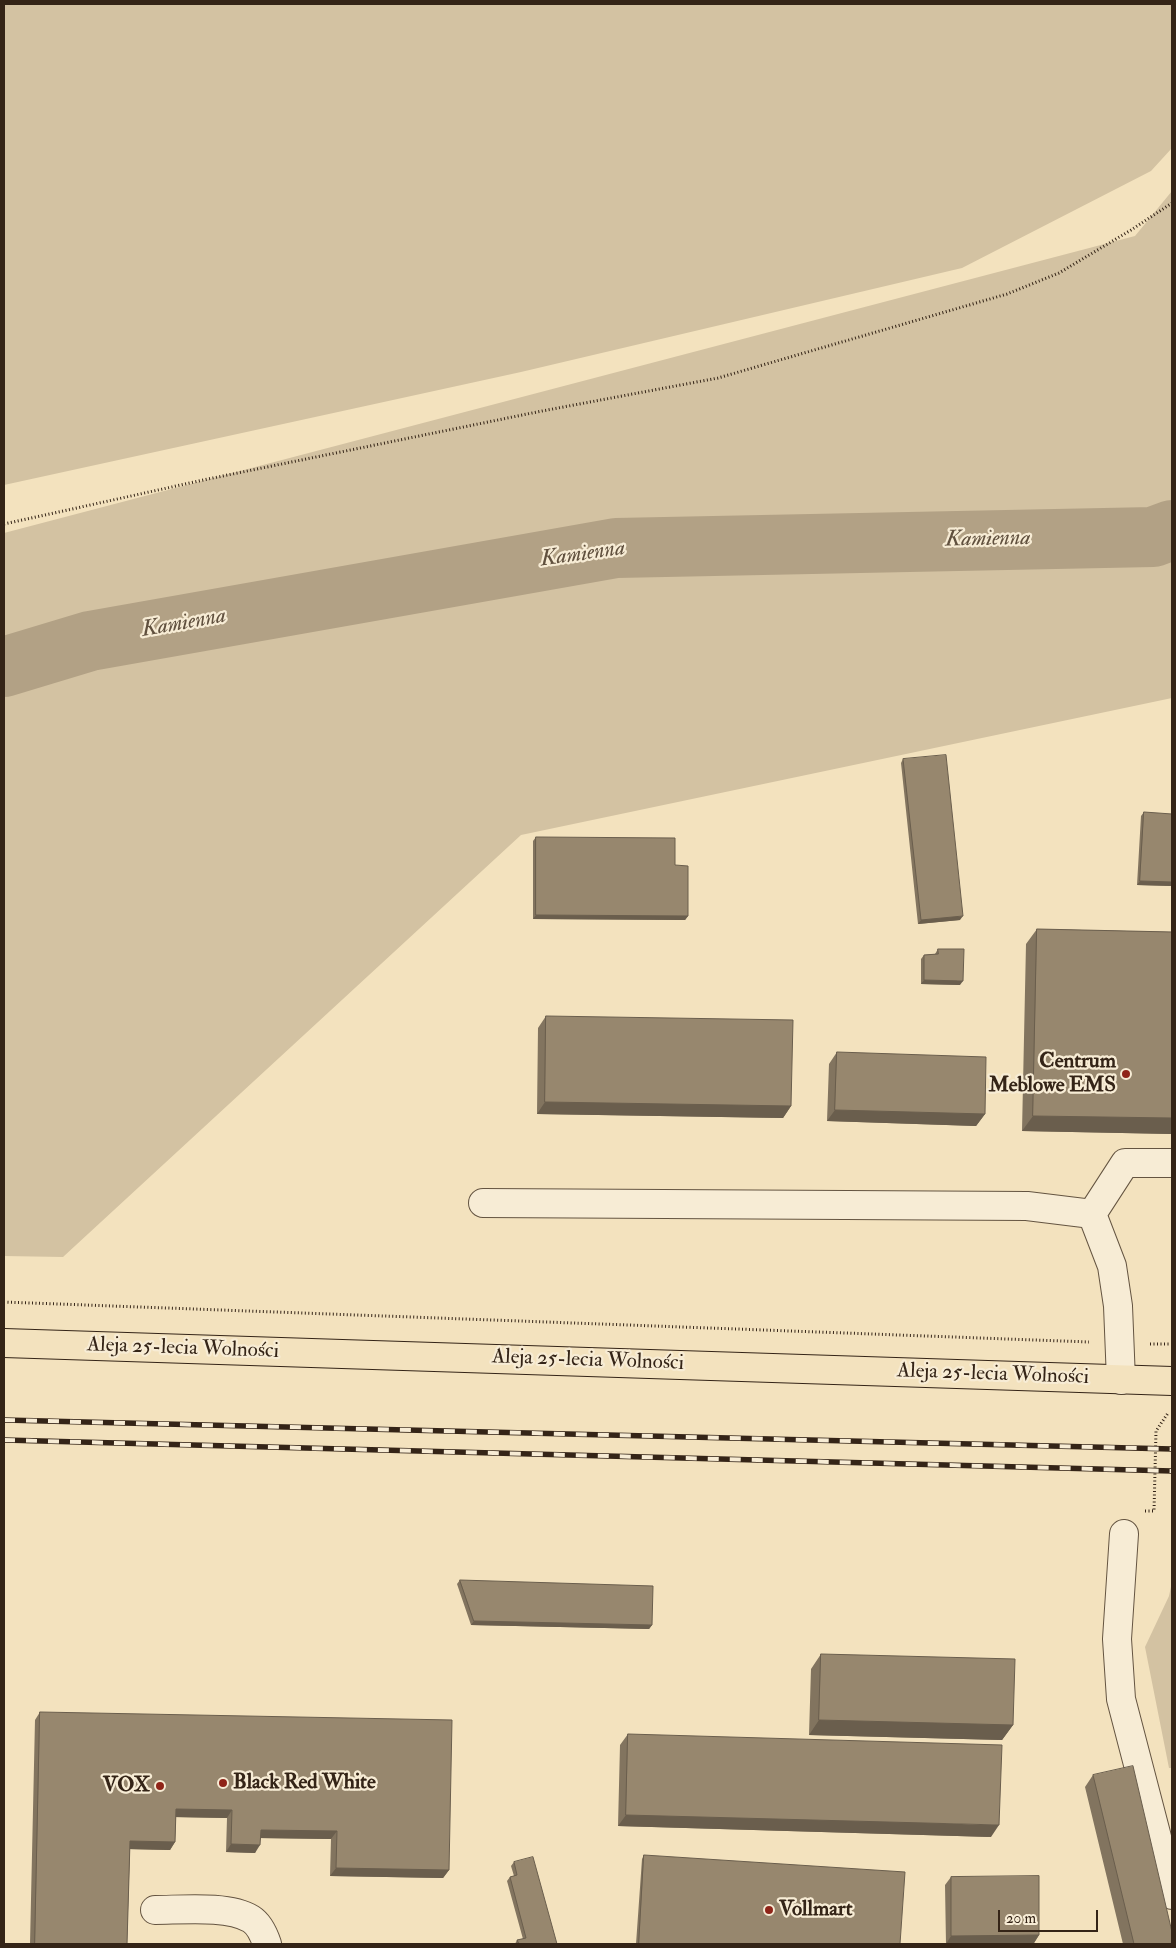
<!DOCTYPE html>
<meta charset="utf-8">
<style>
body{margin:0}
#map{position:relative;width:1176px;height:1948px;overflow:hidden;background:#f3e2be;font-family:"IM FELL Double Pica",serif}
canvas{display:block}
.frame{position:absolute;inset:0;border:5px solid #342417;pointer-events:none}
.scale{position:absolute;left:998px;top:1910px;width:100px;height:22px;box-sizing:border-box;border:2px solid #342417;border-top:0;padding-left:6px;font-size:15px;line-height:18px;white-space:nowrap;color:#342417;-webkit-text-stroke:4px #f7ecd5;paint-order:stroke}
</style>
<div id="map">
<canvas width="1176" height="1948"></canvas>
<div class="frame"></div>
<div class="scale">20 m</div>
</div>
<script>
const ctx = document.querySelector('canvas').getContext('2d');
ctx.lineJoin = 'round';
function paint(path, color) {
  ctx.fillStyle = color;
  ctx.fill(path, 'evenodd');
}
function stroke(path, color, width, dash) {
  ctx.strokeStyle = color;
  ctx.lineWidth = width;
  ctx.lineCap = dash ? 'butt' : 'round';
  ctx.setLineDash(dash || []);
  ctx.stroke(path);
}
function write(font, color, halo, rows, align = 'center') {
  ctx.font = font + ' "IM FELL Double Pica",serif';
  ctx.lineWidth = 4.5;
  ctx.setLineDash([]);
  ctx.textBaseline = 'middle';
  ctx.strokeStyle = halo;
  ctx.fillStyle = color;
  for (const [text, x, y, turn = 0] of rows) {
    ctx.save();
    ctx.translate(x, y);
    ctx.rotate((+turn || 0) * Math.PI / 180);
    ctx.textAlign = isNaN(turn) ? turn : align;
    if (halo) ctx.strokeText(text, 0, 0);
    ctx.fillText(text, 0, 0);
    ctx.restore();
  }
}
const green = new Path2D(`
 M4 4H1172V148L1151 171 962 268 521 372 4 485Z
 M1172 191V698L521 835 63 1257 4 1256V533L1135 236Z
 M1172 1582V1768H1169L1145 1647 1169 1596Z`);
const river = new Path2D(`
 M4 667 90 641 616 548 1153 537 1172 530`);
const path = new Path2D(`
 M4 524 208 479 542 411 718 378 1007 294 1059 273 1131 230 1172 203
 M4 1302 1089 1342
 M1150 1344H1172
 M1145 1511H1154L1156 1431 1168 1413`);
const minor = new Path2D(`
 M483 1203 1027 1206 1092 1214 1112 1266 1118 1306 1121 1380
 M1092 1214 1125 1163H1172
 M1124 1534 1117 1639 1121 1699 1172 1895
 M155 1910C181 1910 228 1905 251 1919 259 1924 264 1935 267 1944`);
const major = new Path2D(`
 M4 1343 1172 1381`);
const rail = new Path2D(`
 M4 1420 1172 1449
 M4 1440 1172 1471`);
const wall = new Path2D(`
 M903 759 960 920 918 924 901 763Z
 M1144 812 1172 886 1137 885 1141 816Z
 M536 837 675 865 688 916 685 920 533 919V841Z
 M1037 929 1172 932V1134L1022 1131 1026 944Z
 M938 949 960 985 921 984V959L924 955 935 954Z
 M546 1016 791 1106 783 1118 537 1114 538 1028Z
 M837 1052 985 1114 976 1126 827 1121 829 1064Z
 M460 1580 652 1625 649 1629 471 1625 457 1584Z
 M821 1654 1013 1725 1002 1740 809 1735 811 1669Z
 M40 1712 449 1870 443 1878 330 1876 331 1839 261 1838 255 1853 226 1852 227 1818 176 1817 175 1842 170 1850 130 1849 127 1944H30L35 1720Z
 M628 1734 991 1837 618 1826 620 1745Z
 M1093 1775 1172 1944H1123L1085 1787Z
 M644 1855 900 1944H636L642 1859Z
 M514 1862 557 1944H515L517 1940 523 1939 507 1881 510 1877 514 1876 511 1866Z
 M951 1877 1039 1935 1034 1943 946 1944 945 1885Z`);
const shadedWall = new Path2D(`
 M1140 881 1172 882V886L1137 885Z
 M536 915 688 916 685 920 533 919Z
 M963 916 960 920 918 924 921 920Z
 M924 980 963 981 960 985 921 984Z
 M545 1102 791 1106 783 1118 537 1114Z
 M835 1110 985 1114 976 1126 827 1121Z
 M1033 1116 1172 1118V1134L1022 1131Z
 M474 1621 652 1625 649 1629 471 1625Z
 M819 1720 1013 1725 1002 1740 809 1735Z
 M176 1809 232 1810 227 1818 171 1817Z
 M626 1815 999 1825 991 1837 618 1826Z
 M261 1830 337 1831 331 1839 255 1838Z
 M130 1841 175 1842 170 1850 124 1849Z
 M231 1844 260 1845 255 1853 226 1852Z
 M336 1868 449 1870 443 1878 330 1876Z
 M1039 1935 1034 1943 946 1944 951 1936Z`);
const building = new Path2D(`
 M946 755 963 916 921 920 903 759Z
 M1144 812 1172 814V882L1140 881Z
 M536 837 675 838V865L688 866V916L536 915Z
 M1037 929 1172 932V1118L1033 1116Z
 M938 949H964L963 981 924 980V955L938 954Z
 M546 1016 793 1020 791 1106 545 1102Z
 M837 1052 986 1057 985 1114 835 1110Z
 M460 1580 653 1586 652 1625 474 1621Z
 M821 1654 1015 1659 1013 1725 819 1720Z
 M40 1712 452 1720 449 1870 336 1868 337 1831 261 1830 260 1845 231 1844 232 1810 176 1809 175 1842 130 1841 127 1944H35Z
 M628 1734 1002 1745 999 1825 626 1815Z
 M1133 1766 1172 1932V1944H1134L1093 1775Z
 M644 1855 905 1872 900 1944H639Z
 M533 1857 557 1944H519L517 1940 526 1938 510 1877 517 1875 514 1862Z
 M1039 1876V1935L951 1936V1877Z`);
const markers = [
 [1126,1074,5,"#8f2418"],
 [223,1783,5,"#8f2418"],
 [160,1786,5,"#8f2418"],
 [769,1910,5,"#8f2418"]
];
const poiNames = [
 ["Centrum",1116,1062],
 ["Meblowe EMS",1116,1086],
 ["Black Red White",233,1783,"left"],
 ["VOX",150,1786],
 ["Vollmart",779,1910,"left"]
];
const streetNames = [
 ["Aleja 25-lecia Wolności",183,1349,2],
 ["Aleja 25-lecia Wolności",588,1361,2],
 ["Aleja 25-lecia Wolności",993,1375,2]
];
const waterNames = [
 ["Kamienna",988,540,-1],
 ["Kamienna",583,555,-8],
 ["Kamienna",184,624,-10]
];
paint(green, '#d3c2a2');
stroke(river, '#b2a185', 60);
stroke(minor, '#645441', 30);
stroke(major, '#342417', 30);
stroke(path, '#342417', 3, [1, 2.5]);
stroke(minor, '#f7ecd5', 28);
stroke(major, '#f3e2be', 28);
stroke(rail, '#342417', 5.5);
stroke(rail, '#f7ecd5', 4, [11]);
paint(wall, '#82745f');
paint(shadedWall, '#6a5e4d');
paint(building, '#97876e');
stroke(building, '#6a5e4d', 1);
for (const [x, y, r, color] of markers) {
  const dot = new Path2D();
  dot.arc(x, y, r, 0, 2 * Math.PI);
  ctx.fillStyle = color;
  ctx.fill(dot);
  stroke(dot, '#f7ecd5', 2);
}
write('bold 21px', '#342417', '#f7ecd5', poiNames, 'right');
write('21px', '#342417', '#f7ecd5', streetNames);
write('italic 22px', '#60503e', '#f7ecd5', waterNames);
</script>
